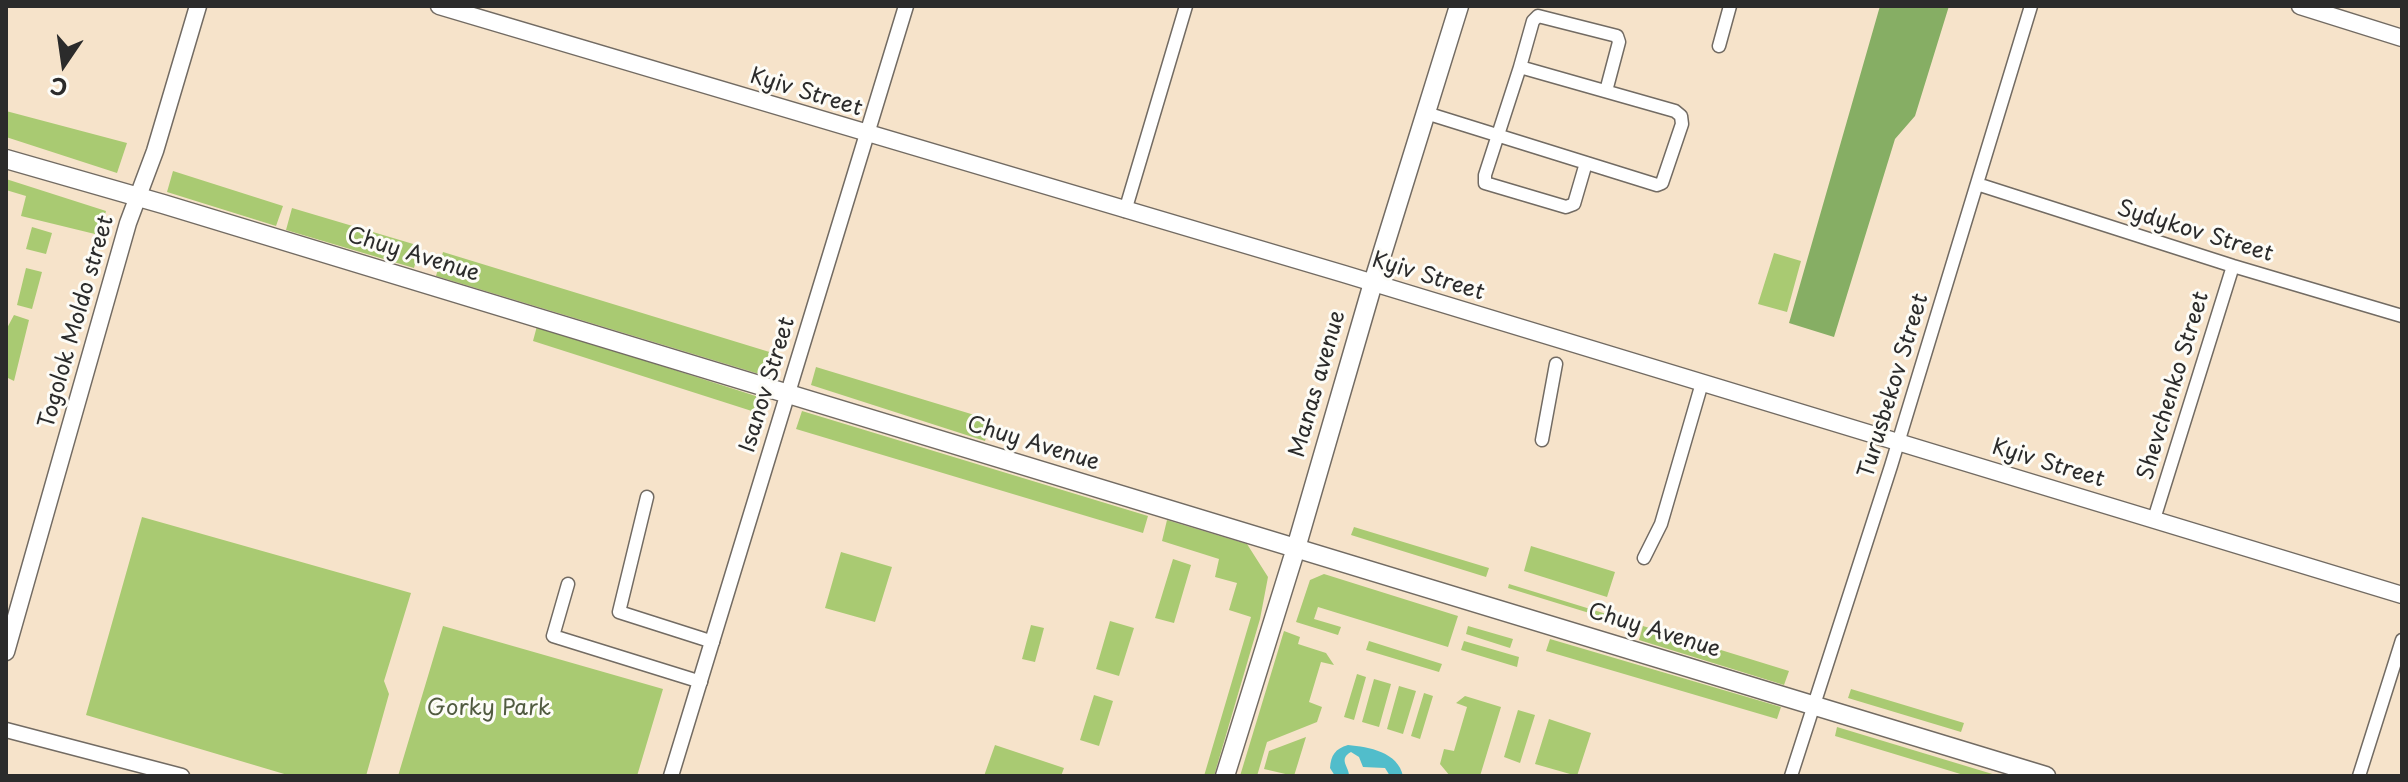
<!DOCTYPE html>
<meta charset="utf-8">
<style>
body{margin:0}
#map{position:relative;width:2408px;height:782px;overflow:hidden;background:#f6e3ca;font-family:"Playpen Sans",sans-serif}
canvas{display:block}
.frame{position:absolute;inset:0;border:8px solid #2b2b2b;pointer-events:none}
.north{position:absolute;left:24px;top:24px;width:80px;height:80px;-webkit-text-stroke:6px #fdfcf7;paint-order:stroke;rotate:193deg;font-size:22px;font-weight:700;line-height:32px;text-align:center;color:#2b2b2b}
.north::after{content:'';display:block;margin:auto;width:28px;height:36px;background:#2b2b2b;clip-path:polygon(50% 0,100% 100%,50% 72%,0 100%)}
</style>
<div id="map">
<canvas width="2408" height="782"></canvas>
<div class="frame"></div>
<div class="north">С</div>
</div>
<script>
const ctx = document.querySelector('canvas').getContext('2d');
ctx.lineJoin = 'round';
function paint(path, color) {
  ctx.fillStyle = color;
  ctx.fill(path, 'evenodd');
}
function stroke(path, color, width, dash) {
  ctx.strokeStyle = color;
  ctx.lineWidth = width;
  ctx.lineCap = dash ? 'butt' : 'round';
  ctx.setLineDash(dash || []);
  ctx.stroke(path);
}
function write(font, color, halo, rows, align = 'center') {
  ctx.font = font + ' "Playpen Sans",sans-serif';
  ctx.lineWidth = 6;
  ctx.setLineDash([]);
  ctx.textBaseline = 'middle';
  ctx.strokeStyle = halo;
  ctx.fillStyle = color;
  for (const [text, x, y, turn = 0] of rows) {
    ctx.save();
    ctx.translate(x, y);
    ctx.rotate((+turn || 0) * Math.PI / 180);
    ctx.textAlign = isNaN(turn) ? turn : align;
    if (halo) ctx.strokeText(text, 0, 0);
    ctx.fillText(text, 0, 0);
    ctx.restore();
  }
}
const green = new Path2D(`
 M6 111 127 143 117 173 6 137Z
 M173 171 283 206 276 226 167 192Z
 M6 179 106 211 99 235 21 216 26 196 6 190Z
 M292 208 420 246 414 268 286 230Z
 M32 227 52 233 46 254 26 249Z
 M443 252 776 354 769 377 436 276Z
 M1774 253 1801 261 1787 312 1758 304Z
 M26 268 42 272 32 309 17 305Z
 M14 315 29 320 14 381 6 377V330Z
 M537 326 762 398 758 413 533 341Z
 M816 367 991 420 985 441 811 385Z
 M802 411 1148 516 1143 533 796 429Z
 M142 517 411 593 384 681 389 694 366 776H291L86 715Z
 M1167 520 1247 544 1268 577 1260 619 1214 776H1204L1251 617 1229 610 1237 583 1215 577 1219 559 1162 541Z
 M1354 527 1489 568 1486 577 1351 535Z
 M1531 546 1615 572 1607 597 1524 571Z
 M841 552 892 567 875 622 825 608Z
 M1173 559 1191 565 1174 623 1155 618Z
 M1324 574 1458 616 1448 647 1318 607 1314 619 1341 627 1338 635 1296 622 1310 580Z
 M1509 584 1613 616 1612 620 1508 588Z
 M1110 621 1134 628 1119 676 1096 669Z
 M1031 625 1044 628 1035 662 1022 659Z
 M443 626 663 689 637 776H398Z
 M1468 626 1513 639 1510 648 1466 634Z
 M1643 626 1789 671 1784 685 1639 640Z
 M1284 631 1300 637 1298 644 1326 653 1334 665 1321 662 1309 702 1322 707 1317 722 1267 742 1257 776H1240Z
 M1550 639 1781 707 1777 719 1546 651Z
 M1369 641 1442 664 1439 672 1366 650Z
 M1464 641 1519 657 1517 667 1461 650Z
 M1357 674 1366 677 1354 720 1344 717Z
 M1374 679 1391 684 1379 727 1362 722Z
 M1399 686 1416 691 1403 734 1387 729Z
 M1851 689 1964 723 1961 732 1848 698Z
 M1424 693 1433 696 1420 739 1411 736Z
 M1094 695 1113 701 1099 746 1080 740Z
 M1465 696 1501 707 1480 776H1450L1440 764 1444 749 1454 751 1467 707 1456 703Z
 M1518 710 1535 715 1520 763 1504 757Z
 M1549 719 1591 733 1577 776 1535 764Z
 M1837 727 1999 776H1967L1835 736Z
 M1306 737 1294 776 1264 769 1269 751Z
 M995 745 1064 768 1061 776H984Z`);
const forest = new Path2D(`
 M1880 6H1949L1915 116 1895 139 1834 337 1789 323Z`);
const water = new Path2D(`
 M1348 745C1369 747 1398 752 1403 776H1390L1385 768 1363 767 1359 757 1351 752C1338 759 1349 767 1349 775L1335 776 1330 768C1331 755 1335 749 1348 745Z`);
const minor = new Path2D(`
 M1719 46 1730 6
 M1520 67 1485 175V183L1566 207 1574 204 1586 163
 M1426 113 1657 185 1662 183 1682 124 1681 116 1675 111 1520 67 1533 21 1538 16 1617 36 1619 42 1606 91
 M1977 184 2233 266 2402 316
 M1125 211 1186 6
 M1542 440 1556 364
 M647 497 619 612 713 642
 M2154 519 2233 266
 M1644 558 1661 524 1702 383
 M568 584 553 636 701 682
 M1791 776 1891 466 2031 6
 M2359 776 2402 640`);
const tertiary = new Path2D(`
 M6 730 182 776
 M671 776 906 6`);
const secondary = new Path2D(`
 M439 6 1344 274 2402 595
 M2300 6 2402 38
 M6 652 128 223 155 151 198 6`);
const primary = new Path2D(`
 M6 159 163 204 2046 776
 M1225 776 1296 548 1373 283 1459 6`);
const streetNames = [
 ["Kyiv Street",806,93,17],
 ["Sydykov Street",2195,232,17],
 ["Chuy Avenue",413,255,17],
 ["Kyiv Street",1428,277,17],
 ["Togolok Moldo street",77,322,-74],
 ["Manas avenue",1318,384,-74],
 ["Isanov Street",768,385,-73],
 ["Turusbekov Street",1894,386,-73],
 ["Shevchenko Street",2174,386,-73],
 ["Chuy Avenue",1033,444,17],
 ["Kyiv Street",2048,464,17],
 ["Chuy Avenue",1654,631,17]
];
const parkNames = [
 ["Gorky Park",489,709]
];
paint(green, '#a9ca72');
paint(forest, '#86ae64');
paint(water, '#51bdcb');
stroke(minor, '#726b63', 15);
stroke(tertiary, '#726b63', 17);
stroke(secondary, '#726b63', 19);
stroke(primary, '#726b63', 21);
stroke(minor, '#fff', 12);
stroke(tertiary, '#fff', 14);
stroke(secondary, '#fff', 16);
stroke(primary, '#fff', 18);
write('22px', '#2b2b2b', '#fdfcf7', streetNames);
write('22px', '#515b40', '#fdfcf7', parkNames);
</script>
